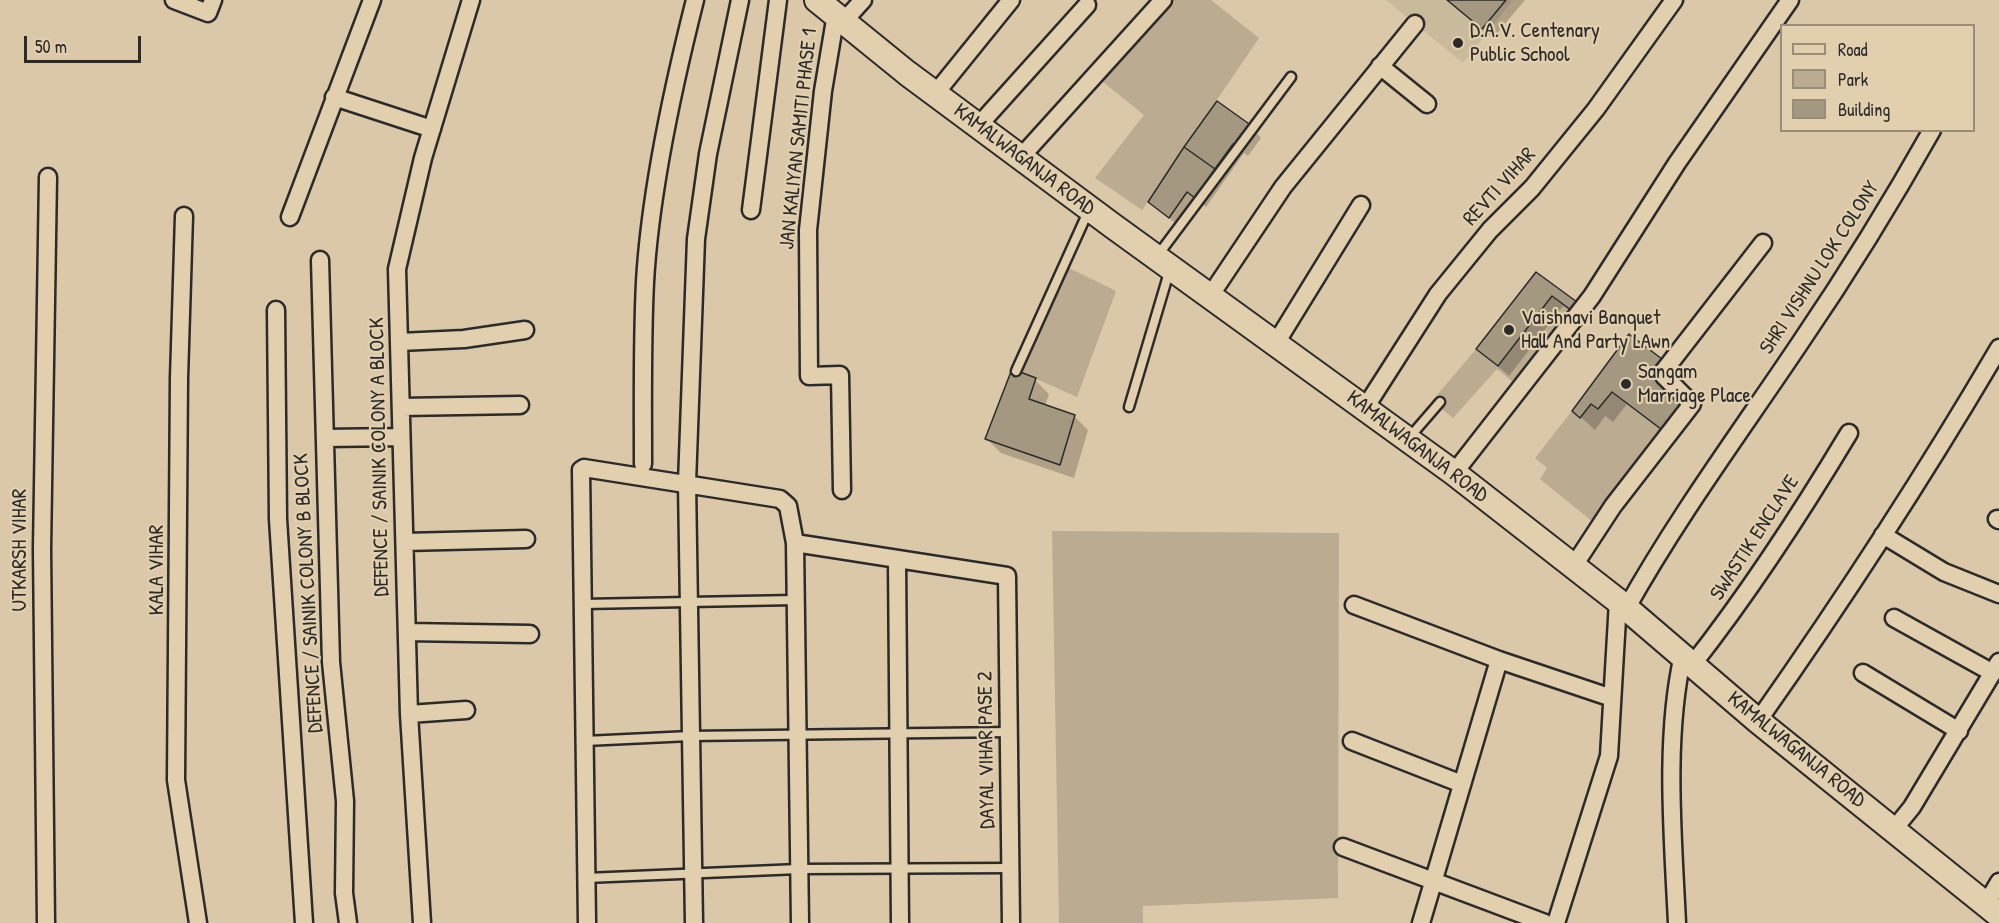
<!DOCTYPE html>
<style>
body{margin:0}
#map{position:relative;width:1999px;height:923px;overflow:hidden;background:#dbc8a8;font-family:"Patrick Hand",sans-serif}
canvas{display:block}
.legend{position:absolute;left:1780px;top:24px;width:195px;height:108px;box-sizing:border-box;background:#e2cfad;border:2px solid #998d79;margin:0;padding:8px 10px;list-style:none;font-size:18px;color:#2b2b2b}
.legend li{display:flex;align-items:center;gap:12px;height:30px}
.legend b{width:30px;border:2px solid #998d79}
.scale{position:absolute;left:24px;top:36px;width:117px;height:27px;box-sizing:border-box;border:3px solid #2b2b2b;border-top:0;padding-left:8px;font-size:18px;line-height:21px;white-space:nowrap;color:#2b2b2b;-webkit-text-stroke:4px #e2cfad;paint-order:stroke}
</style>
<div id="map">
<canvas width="1999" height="923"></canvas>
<ul class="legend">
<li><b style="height:8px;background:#e2cfad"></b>Road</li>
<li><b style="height:16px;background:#baab91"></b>Park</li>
<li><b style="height:16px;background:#a49881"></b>Building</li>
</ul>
<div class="scale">50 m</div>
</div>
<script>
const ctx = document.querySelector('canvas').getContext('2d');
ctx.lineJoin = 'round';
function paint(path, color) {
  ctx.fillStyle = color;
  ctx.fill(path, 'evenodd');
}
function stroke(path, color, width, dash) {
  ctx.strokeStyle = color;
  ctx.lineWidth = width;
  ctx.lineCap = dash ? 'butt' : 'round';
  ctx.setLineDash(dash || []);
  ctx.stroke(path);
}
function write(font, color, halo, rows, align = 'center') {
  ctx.font = font + ' "Patrick Hand",sans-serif';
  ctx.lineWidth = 4.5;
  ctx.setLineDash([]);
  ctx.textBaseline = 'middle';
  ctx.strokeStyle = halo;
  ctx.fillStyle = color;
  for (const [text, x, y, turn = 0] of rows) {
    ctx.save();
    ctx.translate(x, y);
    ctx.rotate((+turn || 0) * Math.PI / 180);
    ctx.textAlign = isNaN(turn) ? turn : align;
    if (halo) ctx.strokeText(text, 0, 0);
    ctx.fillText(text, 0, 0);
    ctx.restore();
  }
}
const built = new Path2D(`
 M1386 0H1513L1463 63Z`);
const green = new Path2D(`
 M1168 0H1211L1259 38 1142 210 1095 178 1144 115 1098 78Z
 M1069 268 1116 291 1077 397 1021 372Z
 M1552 296 1571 310 1514 383 1497 369 1453 418 1432 401 1476 349 1499 366Z
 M1612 392 1661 429 1593 522 1540 479 1547 468 1535 458 1572 411 1591 404 1598 409Z
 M1052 531 1339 533 1338 898 1143 906V923H1059Z`);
const shadow = new Path2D(`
 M1447 0H1525L1493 38Z
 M1251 127 1261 138 1248 156 1244 153 1206 207 1198 201 1180 227 1150 202Z
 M1536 274 1582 320 1563 306 1509 376 1478 349Z
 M1630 337 1675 375 1664 389 1696 416 1676 442 1627 404 1613 422 1605 416 1595 430 1574 411Z
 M1035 380 1049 394 1045 406 1074 416 1088 430 1074 478 1001 453 987 439Z`);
const building = new Path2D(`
 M1447 0H1506L1482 29Z
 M1217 101 1252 126 1237 147 1233 144 1215 169 1184 147Z
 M1184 147 1215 169 1195 198 1187 192 1169 218 1148 202Z
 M1536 272 1577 302 1571 310 1552 296 1498 366 1476 349Z
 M1629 334 1662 359 1650 376 1683 401 1661 429 1612 392 1598 409 1591 404 1580 418 1572 411Z
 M1012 369 1036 378 1029 399 1075 415 1060 465 985 439Z`);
const service = new Path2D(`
 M1158 255 1291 77
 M1016 371 1088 212
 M1129 407 1170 269
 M1408 439 1440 402
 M583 604 795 600
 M585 741 690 736 1009 732
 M586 878 799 869 1011 868`);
const minor = new Path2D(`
 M174 0 208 13 213 0
 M836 14 823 91 808 230 809 376 840 375 842 490
 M844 21 863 0
 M1380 66 1427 104
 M935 94 1011 0
 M334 97 432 129
 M979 125 1087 5
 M1021 157 1163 0
 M751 210 778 0
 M184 216 179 378 176 780 198 923
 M290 217 372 0
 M320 260 331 662 345 801 344 893 348 923
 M1210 296 1283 187 1415 24
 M276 310 278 519 304 923
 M400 342 464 339 525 330
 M1276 343 1361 205
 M401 407 520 405
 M1365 408 1438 294 1490 230 1532 188 1596 109 1674 0
 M325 438 401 437
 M643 464C643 404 642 343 645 282 650 193 673 87 695 0
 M1454 473 1592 296 1677 163 1790 0
 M1997 519 1999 520
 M1883 535 1944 572 1999 594
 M405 542 526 539
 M795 543 800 923
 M897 561 900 923
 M1573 567 1613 506 1692 404 1664 376 1663 372 1763 243
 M1354 605 1499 660 1612 698
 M1626 609C1678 516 1741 431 1800 343 1847 274 1891 203 1932 130
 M1894 618 1993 673
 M407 632 530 634
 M1693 664C1751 590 1801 513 1849 433
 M1863 673 1959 731
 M409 714 466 710
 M1758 721C1843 600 1924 476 1999 348
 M1352 741 1462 784
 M1895 828 1912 807 1999 662
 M1343 847 1545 923
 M1986 904 1999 882
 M46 923 42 549 48 177
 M422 923 409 714 397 269 423 158 471 0
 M587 923 581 470 584 468 780 499 788 506 795 543 1007 576 1011 923
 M694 923 687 483 696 239 708 154 740 0
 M1421 923 1499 660
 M1556 923 1609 756 1618 601
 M1677 923C1673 838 1664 738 1683 655`);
const secondary = new Path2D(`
 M817 0 907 73 1113 226 1454 473 1618 601 1758 721 1999 915`);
const markers = [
 [1458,43,6,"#2b2b2b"],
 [1509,330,6,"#2b2b2b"],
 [1626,384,6,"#2b2b2b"]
];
const poiNames = [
 ["D.A.V. Centenary",1470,31],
 ["Public School",1470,55],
 ["Vaishnavi Banquet",1521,318],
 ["Hall And Party LAwn",1521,342],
 ["Sangam",1638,372],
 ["Marriage Place",1638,396]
];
const streetNames = [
 ["JAN KALIYAN SAMITI PHASE 1",799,139,-84],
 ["KAMALWAGANJA ROAD",1024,160,37],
 ["REVTI VIHAR",1500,187,-48],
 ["SHRI VISHNU LOK COLONY",1820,268,-57],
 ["KAMALWAGANJA ROAD",1417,447,37],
 ["DEFENCE / SAINIK COLONY A BLOCK",380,457,-91],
 ["SWASTIK ENCLAVE",1755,538,-57],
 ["UTKARSH VIHAR",20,550,-90],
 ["KALA VIHAR",157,570,-90],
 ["DEFENCE / SAINIK COLONY B BLOCK",309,593,-93],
 ["DAYAL VIHAR PASE 2",987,750,-91],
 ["KAMALWAGANJA ROAD",1796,750,39]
];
paint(built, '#caba9c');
paint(green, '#baab91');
paint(shadow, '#0003');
paint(building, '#a49881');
stroke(building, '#2b2b2b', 1.5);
stroke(service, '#2b2b2b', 13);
stroke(minor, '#2b2b2b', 21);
stroke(secondary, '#2b2b2b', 28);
stroke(service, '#e2cfad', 8);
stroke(minor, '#e2cfad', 16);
stroke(secondary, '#e2cfad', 24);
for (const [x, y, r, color] of markers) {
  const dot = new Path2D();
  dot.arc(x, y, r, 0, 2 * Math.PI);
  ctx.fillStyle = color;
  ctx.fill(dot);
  stroke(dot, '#e2cfad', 2);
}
write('21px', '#2b2b2b', '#e2cfad', poiNames, 'left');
write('21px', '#2b2b2b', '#e2cfad', streetNames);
</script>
